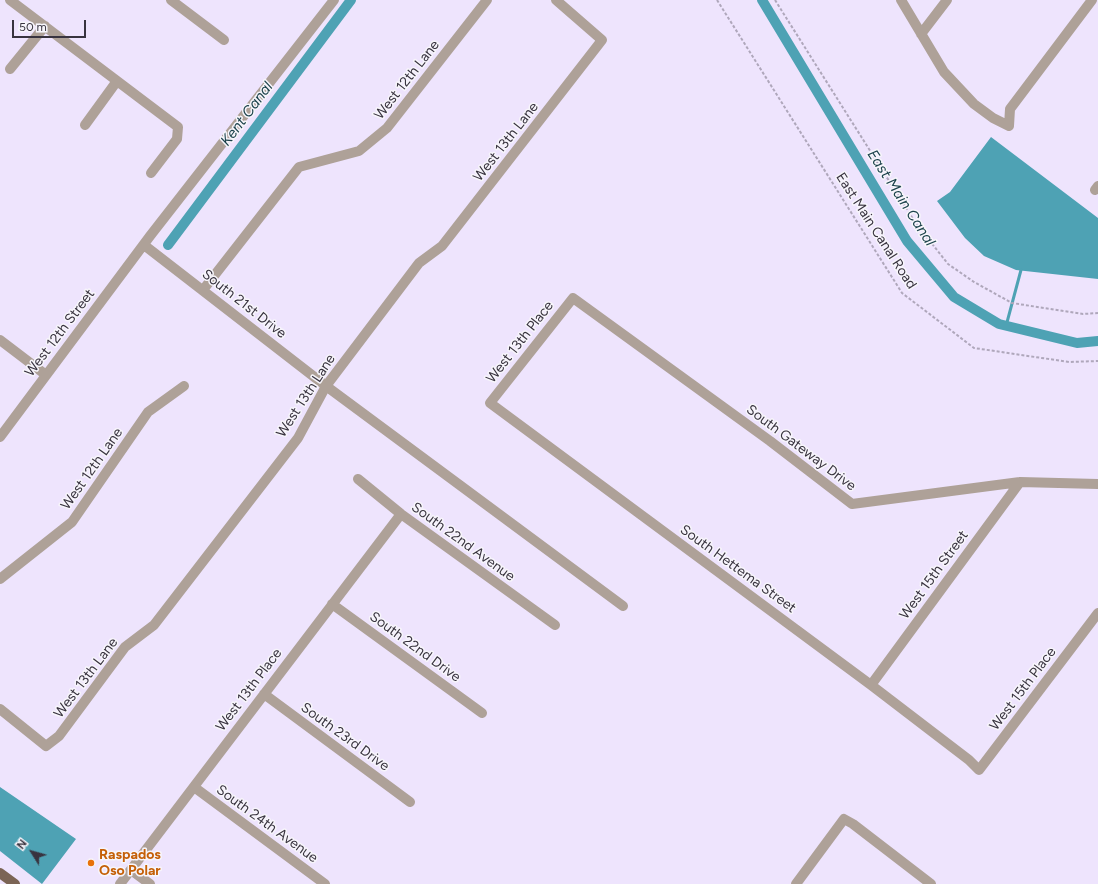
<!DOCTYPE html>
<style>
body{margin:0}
#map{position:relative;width:1098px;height:884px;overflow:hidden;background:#eee4fd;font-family:Figtree,sans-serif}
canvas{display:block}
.north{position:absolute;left:12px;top:832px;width:40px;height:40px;-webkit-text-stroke:3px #f7f5fb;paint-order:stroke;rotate:307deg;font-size:11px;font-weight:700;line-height:16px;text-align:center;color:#38333f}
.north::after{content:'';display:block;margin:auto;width:14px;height:18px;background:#38333f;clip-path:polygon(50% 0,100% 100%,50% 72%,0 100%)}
.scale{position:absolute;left:12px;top:20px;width:74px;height:18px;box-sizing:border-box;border:2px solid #38333f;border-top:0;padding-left:5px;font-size:12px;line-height:14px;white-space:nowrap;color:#38333f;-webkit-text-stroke:3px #f7f5fb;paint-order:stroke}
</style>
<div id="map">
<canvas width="1098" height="884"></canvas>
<div class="north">N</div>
<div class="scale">50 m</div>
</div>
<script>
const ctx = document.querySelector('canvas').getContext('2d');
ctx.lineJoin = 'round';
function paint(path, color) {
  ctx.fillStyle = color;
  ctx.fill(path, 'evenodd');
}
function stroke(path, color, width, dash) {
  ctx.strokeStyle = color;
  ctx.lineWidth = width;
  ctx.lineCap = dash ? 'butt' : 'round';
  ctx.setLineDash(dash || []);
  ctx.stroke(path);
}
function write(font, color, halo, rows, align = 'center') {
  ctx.font = font + ' Figtree,sans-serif';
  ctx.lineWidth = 3;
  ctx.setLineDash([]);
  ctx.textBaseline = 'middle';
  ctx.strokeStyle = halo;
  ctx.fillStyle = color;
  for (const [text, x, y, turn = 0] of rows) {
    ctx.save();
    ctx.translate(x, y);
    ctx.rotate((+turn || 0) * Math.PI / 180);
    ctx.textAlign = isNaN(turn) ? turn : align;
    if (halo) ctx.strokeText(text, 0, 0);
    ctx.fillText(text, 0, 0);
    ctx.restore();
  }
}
const water = new Path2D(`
 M991 137 1098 218V279L1016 270 984 256 965 238 937 201 950 192Z
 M0 787 76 839 42 884 0 851Z`);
const stream = new Path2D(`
 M1006 326 1021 270`);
const canal = new Path2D(`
 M762 0 907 241 954 297 999 324 1077 343 1098 341
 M168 245 351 0`);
const path = new Path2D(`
 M717 0 902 293 974 348 1069 362 1098 361
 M775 0 915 222 948 264 974 282 1012 303 1083 314 1098 313`);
const minor = new Path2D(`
 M10 0 178 127 177 139 151 173
 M171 0 224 40
 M901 0 944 72 974 104 993 118 1009 126 1010 109 1092 0
 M921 34 947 0
 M10 69 45 26
 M85 125 117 81
 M1095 190 1098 186
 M144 245 326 386 623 606
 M203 290 299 167 359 151 387 128 487 0
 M0 340 46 375
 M0 437 150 236 334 0
 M358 479 401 514 555 625
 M1098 484 1020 482 852 504 770 441 573 298 490 403 871 685 969 760 979 770 1098 613
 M0 579 72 522 148 412 184 386
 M332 604 482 713
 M871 685 1020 482
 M264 694 410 802
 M0 709 46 746 59 736 125 647 154 625 298 438 326 386 419 263 442 246 602 40 556 0
 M194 787 325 884
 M131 870 150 884
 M120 884 401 514
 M796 884 844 819 853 824 931 884`);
const major = new Path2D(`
 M0 873 15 884`);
const markers = [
 [91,863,4,"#e8710a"]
];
const streetNames = [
 ["West 12th Lane",407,80,-52],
 ["West 13th Lane",506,142,-52],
 ["East Main Canal Road",876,231,57],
 ["South 21st Drive",244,304,38],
 ["West 12th Street",60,333,-53],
 ["West 13th Place",520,342,-52],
 ["West 13th Lane",306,396,-57],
 ["South Gateway Drive",801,448,37],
 ["West 12th Lane",92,469,-55],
 ["South 22nd Avenue",463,542,36],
 ["South Hettema Street",738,569,36],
 ["West 15th Street",934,575,-54],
 ["South 22nd Drive",415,647,36],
 ["West 13th Lane",86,678,-53],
 ["West 15th Place",1023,689,-53],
 ["West 13th Place",249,690,-53],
 ["South 23rd Drive",345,737,36],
 ["South 24th Avenue",267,824,36]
];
const foodNames = [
 ["Raspados",99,855],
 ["Oso Polar",99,871]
];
const waterNames = [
 ["Kent Canal",247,114,-53],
 ["East Main Canal",901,198,57]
];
paint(water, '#4ea2b4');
stroke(stream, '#4ea2b4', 3);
stroke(canal, '#4ea2b4', 10);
stroke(path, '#afa7bb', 2, [3, 2]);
stroke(minor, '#aea198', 10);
stroke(major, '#7b6455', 10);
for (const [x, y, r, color] of markers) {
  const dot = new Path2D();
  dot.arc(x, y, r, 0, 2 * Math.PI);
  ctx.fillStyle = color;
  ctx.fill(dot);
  stroke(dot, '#f7f5fb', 1.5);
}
write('14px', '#38333f', '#f7f5fb', streetNames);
write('bold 14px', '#c56008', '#f7f5fb', foodNames, 'left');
write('italic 15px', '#1c424b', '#f7f5fb', waterNames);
</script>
